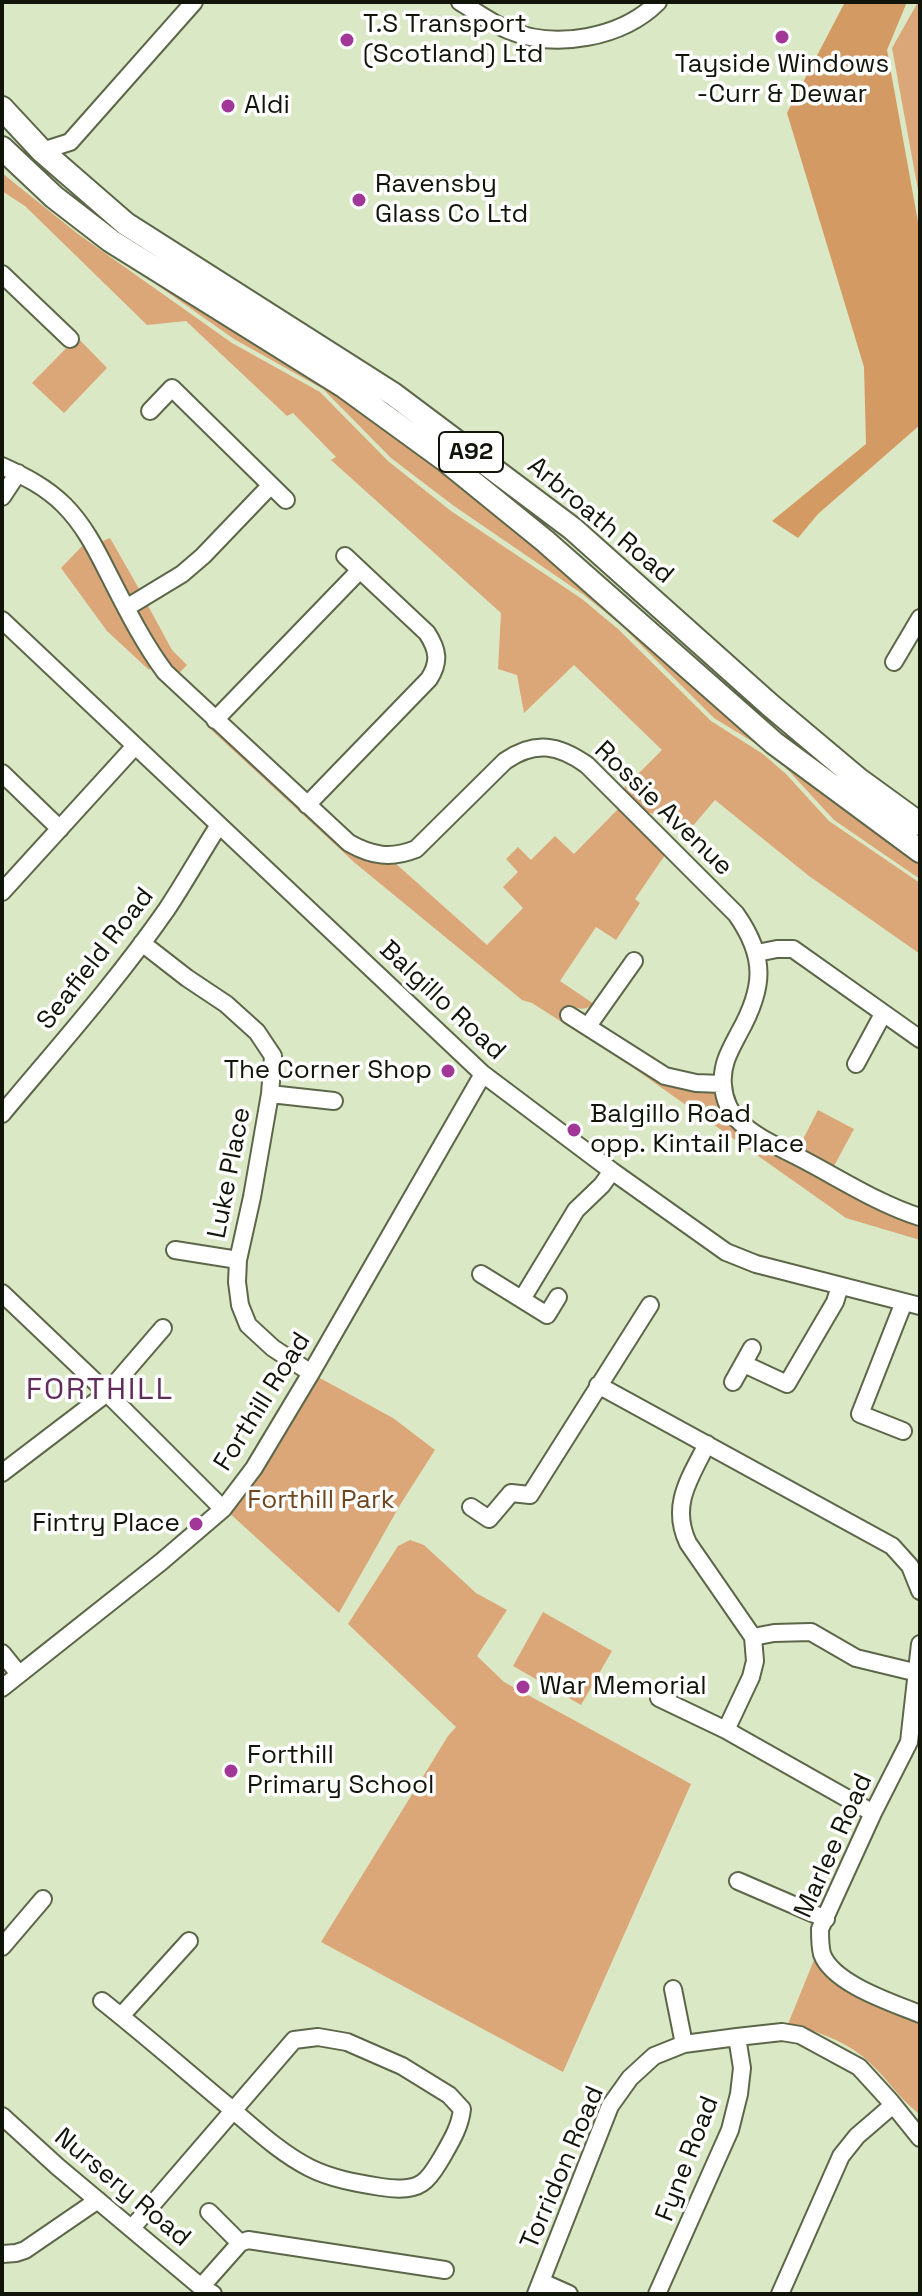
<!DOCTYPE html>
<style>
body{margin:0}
#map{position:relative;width:922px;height:2296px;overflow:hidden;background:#dbe8c5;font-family:"Space Grotesk",sans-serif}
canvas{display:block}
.frame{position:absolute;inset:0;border:4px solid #111509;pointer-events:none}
</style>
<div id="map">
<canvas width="922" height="2296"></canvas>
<div class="frame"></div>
</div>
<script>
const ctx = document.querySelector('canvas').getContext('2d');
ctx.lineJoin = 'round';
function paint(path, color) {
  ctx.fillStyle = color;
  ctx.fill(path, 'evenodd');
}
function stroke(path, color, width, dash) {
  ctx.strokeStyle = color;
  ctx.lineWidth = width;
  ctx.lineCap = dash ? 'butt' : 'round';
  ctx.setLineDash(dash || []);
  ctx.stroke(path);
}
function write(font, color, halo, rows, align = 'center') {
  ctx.font = font + ' "Space Grotesk",sans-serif';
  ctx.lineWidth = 7;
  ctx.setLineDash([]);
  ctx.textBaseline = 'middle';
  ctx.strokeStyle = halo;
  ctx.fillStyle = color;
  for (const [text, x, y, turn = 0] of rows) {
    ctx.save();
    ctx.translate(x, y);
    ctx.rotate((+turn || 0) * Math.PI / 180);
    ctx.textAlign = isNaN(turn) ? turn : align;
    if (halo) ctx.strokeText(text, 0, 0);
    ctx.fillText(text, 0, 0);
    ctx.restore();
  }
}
const green = new Path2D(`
 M918 2H920V201L892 48Z
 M2 158 441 462 792 764 824 796 843 810 920 858V879L834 820 789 771 766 750 714 718 621 625 584 595 454 506 391 458 323 389 234 339 106 249 24 186 2 166Z
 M2 173 78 234 232 343 320 392 388 461 451 511 582 599 618 629 711 721 763 754 786 774 829 821 920 883V954L809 876 715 800 685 835 667 817 646 812 623 789 662 750 574 665 524 713 517 675 498 669 501 613 331 460 336 457 293 413 287 416 186 321 147 325 25 206 2 191Z
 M77 337 107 368 64 413 32 383Z
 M110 538 142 594H128L123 590 98 543Z
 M86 542 151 667 149 670 107 631 61 568Z
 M146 602 172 650 187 665 176 676 137 617 142 605Z
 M212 723 373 860 395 863 487 945 523 908 503 887 518 872 506 859 518 847 531 860 555 836 574 854 618 809 665 855 635 899 640 903 616 940 596 927 560 981 594 1004C587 1009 582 1010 574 1007L567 1018 710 1090 720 1100 725 1112 920 1223V1240L846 1218 632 1067 532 1003 522 1000 355 863 208 727Z
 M818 1110 854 1129 834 1166 799 1147Z
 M318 1377 393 1418 435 1450 400 1505 339 1613 226 1510 276 1443Z
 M410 1540 424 1545 476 1593 507 1610 477 1656 504 1682 691 1784 563 2072 321 1942 448 1736 456 1727 348 1624 398 1546Z
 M543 1612 612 1651 581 1705 513 1666Z
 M823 1955 827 1962 920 2014 918 2113C897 2097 883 2072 862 2056 841 2039 813 2030 788 2024L814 1960Z`);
const forest = new Path2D(`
 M845 2H907L887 50 920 233V425L818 514 798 538 772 521 866 444 864 367 787 113Z`);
const minor = new Path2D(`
 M460 2C475 11 491 23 508 30 555 50 622 38 658 2
 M42 151 70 142 194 2
 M2 274 70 339
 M150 411 172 388 286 500
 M2 466C24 476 46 487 64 505 83 524 95 547 107 571 125 606 142 641 165 672L349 843C372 856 391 859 416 849L505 761C535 740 559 745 587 765L736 914C767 958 764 988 739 1033 730 1050 721 1065 723 1085 724 1099 730 1113 741 1123 758 1139 784 1149 804 1160 842 1180 879 1204 920 1217
 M2 497 18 473
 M126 608 182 574 203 556 271 485
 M2 620 483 1074 612 1171 726 1252 756 1264 920 1306
 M894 662 920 618
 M215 720 360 570
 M2 773 60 829
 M307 805 429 679C440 662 438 650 427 633L345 556
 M2 892 135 746
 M142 943 187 978 226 1004 257 1032 273 1056 270 1094 252 1197 238 1260 237 1282 240 1305 248 1325 273 1348 311 1373
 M757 953 777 949H793L920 1039
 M569 1015 665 1076 696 1083 722 1084
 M588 1026 634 961
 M856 1064 883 1014
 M270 1094 334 1101
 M2 1114C58 1047 117 981 167 909 185 882 201 853 219 825
 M175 1250 238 1260
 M481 1274 547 1315 558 1297
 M2 1293 107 1393 223 1509
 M522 1299 576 1210 602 1185 612 1171
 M744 1364 787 1384 835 1302 840 1286
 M733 1382 752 1348
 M598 1385 892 1546 910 1566 920 1591
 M903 1431 860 1414 904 1302
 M707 1444C690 1478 670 1505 688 1543L753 1637 755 1661 751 1677 726 1730
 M2 1473 107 1393 163 1328
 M471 1507 489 1519 511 1493 530 1495 650 1305
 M753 1637 774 1633 811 1632 856 1658 918 1673
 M920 1644 909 1742 873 1813 820 1929C820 1937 820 1946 822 1954 833 1984 893 2003 920 2014
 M2 1653 19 1674
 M2 1688 161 1562 223 1509 254 1468 311 1373 483 1074
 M659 1698 726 1730 873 1813
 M738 1881 826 1919
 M2 1947 43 1899
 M673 1989 684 2044
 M102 2001C145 2035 186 2071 228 2106 254 2128 280 2153 310 2168 332 2179 357 2183 381 2187 393 2189 412 2190 422 2183 430 2178 436 2167 441 2159 450 2143 460 2128 462 2109L449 2095 402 2066 347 2042 318 2037 294 2040 132 2228
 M121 2016 189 1941
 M2 2116 58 2167 201 2287 213 2294
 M209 2212 240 2243
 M2 2254 16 2253 25 2250 98 2200
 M542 2282 569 2294
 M201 2287 240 2243 248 2240 445 2270
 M536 2294 610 2106 630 2078 654 2056 684 2044 737 2037 782 2032 800 2035 859 2067 891 2102 920 2138
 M657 2294 730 2130 739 2094 742 2068 737 2037
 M780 2294 841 2156 857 2136 893 2105`);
const major = new Path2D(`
 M2 108 42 151 126 224 393 394 573 529 770 705 858 779 920 824
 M2 148 54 197 111 241 345 387 444 459 545 541 774 743 920 851`);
const markers = [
 [782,37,8,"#a13798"],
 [347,40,8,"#a13798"],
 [228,106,8,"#a13798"],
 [359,200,8,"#a13798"],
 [448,1071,8,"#a13798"],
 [574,1130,8,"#a13798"],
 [196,1524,8,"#a13798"],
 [523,1687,8,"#a13798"],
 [231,1771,8,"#a13798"]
];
const shields = [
 [471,452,64]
];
const shieldNames = [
 ["A92",471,452]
];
const poiNames = [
 ["T.S Transport",363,25],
 ["(Scotland) Ltd",363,55],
 ["Tayside Windows",782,65,"center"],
 ["-Curr & Dewar",782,95,"center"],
 ["Aldi",244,106],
 ["Ravensby",375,185],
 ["Glass Co Ltd",375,215],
 ["The Corner Shop",432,1071,"right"],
 ["Balgillo Road",590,1115],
 ["opp. Kintail Place",590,1145],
 ["Fintry Place",180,1524,"right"],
 ["War Memorial",539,1687],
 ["Forthill",247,1756],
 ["Primary School",247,1786]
];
const streetNames = [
 ["Arbroath Road",600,521,40],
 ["Rossie Avenue",663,809,44],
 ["Seafield Road",96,959,-52],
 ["Balgillo Road",442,1001,43],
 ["Luke Place",230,1173,-79],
 ["Forthill Road",263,1402,-58],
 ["Marlee Road",834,1846,-66],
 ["Fyne Road",688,2159,-69],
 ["Torridon Road",563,2168,-67],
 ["Nursery Road",122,2188,40]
];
const parkNames = [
 ["Forthill Park",321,1501]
];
const quarterNames = [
 ["FORTHILL",100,1391]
];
paint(green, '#dba779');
paint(forest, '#d49a63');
stroke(minor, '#5c6749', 20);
stroke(major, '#5c6749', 26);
stroke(minor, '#fff', 16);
stroke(major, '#fff', 22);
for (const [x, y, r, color] of markers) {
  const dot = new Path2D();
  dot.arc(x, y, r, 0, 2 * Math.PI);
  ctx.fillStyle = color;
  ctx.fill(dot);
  stroke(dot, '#fff', 3);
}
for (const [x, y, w] of shields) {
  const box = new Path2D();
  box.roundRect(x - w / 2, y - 20, w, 40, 6);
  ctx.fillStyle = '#fff';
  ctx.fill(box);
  stroke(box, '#111509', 2);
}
write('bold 24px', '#111509', null, shieldNames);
write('26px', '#111509', '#fff', poiNames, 'left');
write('26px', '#111509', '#fff', streetNames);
write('26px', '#6f471e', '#fff', parkNames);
ctx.letterSpacing = '2px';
write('30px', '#612c5b', '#fff', quarterNames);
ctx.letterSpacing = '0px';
</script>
